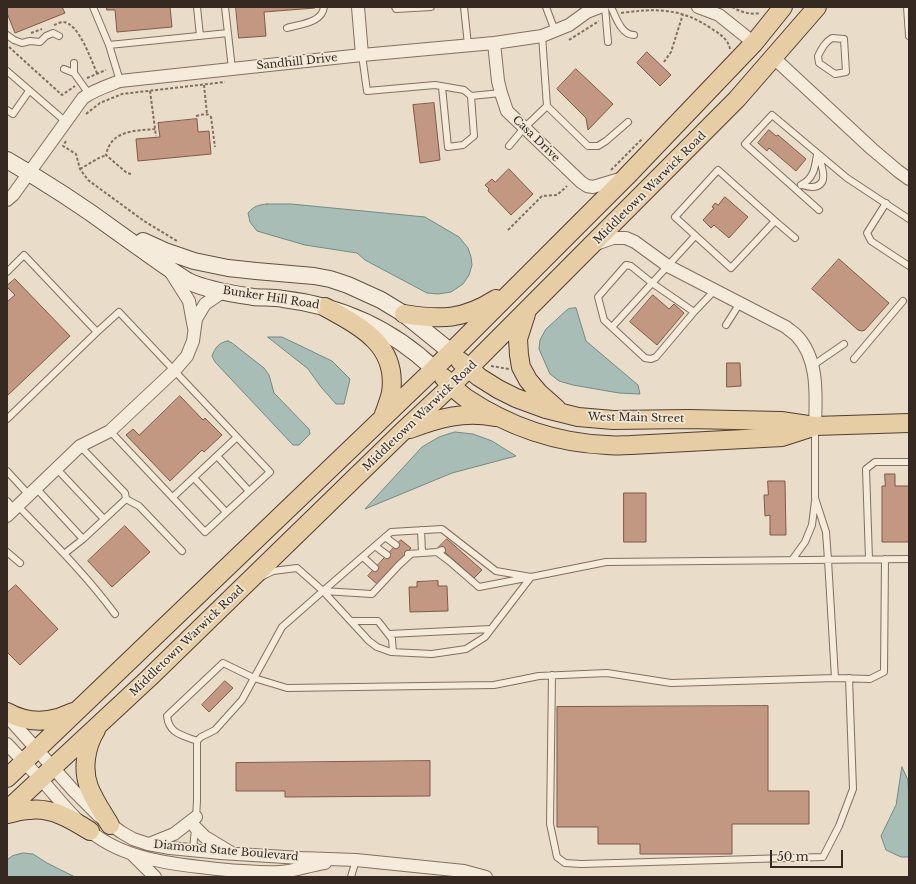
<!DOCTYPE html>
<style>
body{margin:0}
#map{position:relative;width:916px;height:884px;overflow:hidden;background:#e9dcc8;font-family:"Libre Baskerville",serif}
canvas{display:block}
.frame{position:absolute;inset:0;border:8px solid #352921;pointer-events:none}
.scale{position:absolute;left:770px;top:850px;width:73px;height:18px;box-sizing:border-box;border:2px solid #352921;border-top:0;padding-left:5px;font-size:12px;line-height:14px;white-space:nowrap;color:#352921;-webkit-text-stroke:3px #f1e7d6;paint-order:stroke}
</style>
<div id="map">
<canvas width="916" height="884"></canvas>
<div class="frame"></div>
<div class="scale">50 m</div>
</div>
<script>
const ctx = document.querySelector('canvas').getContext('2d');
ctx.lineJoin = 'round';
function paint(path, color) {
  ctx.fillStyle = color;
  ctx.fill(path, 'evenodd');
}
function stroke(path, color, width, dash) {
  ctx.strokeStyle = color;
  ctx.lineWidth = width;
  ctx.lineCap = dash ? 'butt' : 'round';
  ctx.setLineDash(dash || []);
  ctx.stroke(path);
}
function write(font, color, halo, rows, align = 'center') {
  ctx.font = font + ' "Libre Baskerville",serif';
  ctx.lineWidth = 3.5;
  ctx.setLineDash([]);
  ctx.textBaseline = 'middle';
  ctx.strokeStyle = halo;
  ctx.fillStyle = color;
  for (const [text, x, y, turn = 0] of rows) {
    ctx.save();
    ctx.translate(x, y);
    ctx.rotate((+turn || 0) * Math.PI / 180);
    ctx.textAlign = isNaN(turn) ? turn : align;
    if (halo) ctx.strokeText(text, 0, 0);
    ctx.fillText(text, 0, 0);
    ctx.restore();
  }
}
const water = new Path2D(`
 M267 204H291L425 217 459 237 468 248 471 257 472 265 469 275 463 284 451 292 438 294 427 293 365 260 357 253 305 245 257 231 250 222 248 213C254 206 258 205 267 204Z
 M576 308 586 341 638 385 640 394 619 393 573 385 559 381 550 374 539 349 540 340 546 329 568 309Z
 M268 337H282L305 348 332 361 350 379 344 404H336L321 387 308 369Z
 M228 341 232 343 264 368 269 375 274 393 309 429 310 434 299 445H293L215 362 212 356C215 348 219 342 228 341Z
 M455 432 473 434 492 441 516 456 452 473 365 509 422 447 439 437Z
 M902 767 908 780 909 802V857H901L886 850 881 836 896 805Z
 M23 853 33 854 47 863 75 877H7V860L12 856Z`);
const building = new Path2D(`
 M7 7H62L65 13 15 33 7 13Z
 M107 7H170L172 27 117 32 115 10H107Z
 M236 7H315V8L264 12 266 36 239 38Z
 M647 52 671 75 660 86 637 63Z
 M576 69 613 104 588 130 586 118 557 89Z
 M434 103 440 160 420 163 413 105Z
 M197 119 198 132 209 131 211 154 138 161 136 139 160 137 158 123Z
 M769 130 776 136 778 135 806 159 796 171 769 148 767 151 758 143Z
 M509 169 533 194 511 215 488 191 489 189 485 185 492 179 495 182Z
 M725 197 748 217 729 238 714 225 711 228 703 220 714 208 712 207 715 203 718 205Z
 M839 259 889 303 865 330 862 331 858 330 812 289Z
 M15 279 70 336 7 396V302L15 295 7 287V286Z
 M653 295 669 309 674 304 684 313 657 345 630 322Z
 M727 363H740L741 386 727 387Z
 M180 396 203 420 205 418 222 435 204 452 202 450 170 481 126 435 133 429 139 435Z
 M885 474H895V486H909V542H882V486H885Z
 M768 481H785L786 535H770V515L765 516 764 495H768Z
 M624 493H646V542H624Z
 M125 526 150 552 112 587 88 561Z
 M447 539 482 570 474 578 439 547Z
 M401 540 411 548 377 584 368 576Z
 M438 581V586H447L448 611 410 612 409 587H417V582Z
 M16 585 58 629 20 665 7 652V593Z
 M225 681 233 688 209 712 202 705Z
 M768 706V791H809V824H732V854H640V844H598V827H557V707Z
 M430 761V796L285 797V791H236V763Z`);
const path = new Path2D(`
 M732 7C741 12 750 15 760 13
 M621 13C656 8 682 8 712 29 720 34 728 39 730 49
 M54 25C57 24 60 22 63 22 79 23 91 60 97 73
 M31 33 42 29
 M569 40 599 21
 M9 47 62 95 75 86
 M664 62 671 52 683 14
 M87 78 106 70
 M204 85 207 114
 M150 91 156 136
 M86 114 100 103 122 94 225 82
 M196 116C202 115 207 112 211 117L215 147
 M66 141 63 146 76 154 80 169 88 180 144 221 177 241
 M80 169 99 158 106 155
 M611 170 643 138
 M131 174 127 173 106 155C111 130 134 131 155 129
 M508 230 542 196 557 195 567 186
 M491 366 509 369`);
const service = new Path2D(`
 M93 7 109 45 120 81
 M197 7 200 36
 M225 7 232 69
 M395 7 396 9 431 7
 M464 7 468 45
 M546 7 555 31
 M605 7 608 42
 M611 7C616 17 621 35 634 35
 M907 7 909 36
 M287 28C300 24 322 23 324 7
 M7 35 14 40 22 43 30 41 40 42 46 36 53 33 59 36
 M832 38 844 39 846 72 835 74 819 63 818 56C822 48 825 42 832 38Z
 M109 45 228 33
 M362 55 367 91 435 85 464 90 471 96 501 93
 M74 63V73L89 94
 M64 69 74 73
 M7 71 66 122
 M442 87 448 147 463 145 474 136 471 96
 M547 106 588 146H598L606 141 628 122
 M7 110 13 114 29 91
 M509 146 524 128 547 106 542 36
 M718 170 775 221 731 268 675 217Z
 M801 185C814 178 815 168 817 154
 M802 185C805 186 808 187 812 187 831 186 821 164 818 154
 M886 203 867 233 871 241 909 266
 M819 210 745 144 772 115 847 178 909 219
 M775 221 795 238
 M7 272 24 255 97 332 7 419
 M694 312 656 357 651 359 645 358 604 320 598 297 626 265 631 266 652 283 694 312 715 290
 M726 325 740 303
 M612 327 695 236
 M97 332 119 312 270 472 205 532 110 431
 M854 359 903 301
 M812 366 844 344
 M815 428V498L826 532 828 560 835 678
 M217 456 249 491
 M56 468 104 519
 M7 471 29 495
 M194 478 226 512
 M36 488 83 539 126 499 125 493 80 446
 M173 497 237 437
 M126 499 139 506 182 551
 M7 501 14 509
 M18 506C52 541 86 575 115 614
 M421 530 422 553
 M385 537 396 545
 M375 546 387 555
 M7 552 20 563
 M437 552 449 561 479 587 526 578
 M64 554 83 539
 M408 554 437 552 442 550
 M363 557 375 568
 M869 559 866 469 875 462H909
 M792 560 805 542 812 525 815 501
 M263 576 273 571 297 568 323 591 372 594 399 565 411 554
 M323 591 391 532 442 529 496 571 531 577
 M351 621H378L392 639 393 652
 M389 634 491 629
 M552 675 550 824 557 857 565 863 581 864 823 857 839 826 853 789 849 678
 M197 741C182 735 169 734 167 716L223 663 254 678 287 688 494 685 539 676 607 673 671 683 835 678 870 679 884 672 885 559
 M196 819 197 800V741L201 737 215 730 242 700 282 627 323 591 369 641 377 647 391 652 432 654 466 649 485 637 531 577 606 562 909 559
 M193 850 195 828
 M351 877 356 860`);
const minor = new Path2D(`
 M358 7 362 55
 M698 7 719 15 754 43
 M494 43 498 81 501 93 507 111 581 182 587 186 593 187 623 178
 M774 58 872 149 898 171 909 179
 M7 200 13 195 83 98C94 90 107 86 120 81L362 55 494 43 542 36 569 25 587 12 600 7
 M596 244 613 238H626L635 242 668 266 786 327C789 330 793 332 796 335 819 358 816 396 815 426
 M170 271 189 301 194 328
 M7 516 80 446 110 431 175 370 187 356 193 341 196 319 205 304 224 291
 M7 716 73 790 99 816 121 832 133 839 148 844 170 848 221 853 301 858 356 860 464 871 486 877
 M7 744C20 758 34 772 47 786 61 802 74 819 91 832 126 860 173 864 217 869 238 871 259 873 280 872 295 871 310 865 325 863
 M195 827 205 837 230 852
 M149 844 174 834 196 817
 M132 854 155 877`);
const secondary = new Path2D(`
 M7 160C45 182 81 205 116 231 130 241 144 251 158 261 168 268 178 275 188 281 206 290 234 294 253 297 263 298 273 297 283 299 341 306 392 329 434 369
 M143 241 165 251 194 261 228 268 256 271 314 276 330 279 348 285 381 300 404 314 451 352`);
const primary = new Path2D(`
 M325 307C361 327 398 345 391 393 389 401 386 409 383 417
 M404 314C441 320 463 320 496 299
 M526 314 518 339 519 355 521 367 528 380 539 393 557 409
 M460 361 479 377 498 389 516 398 546 409 578 417 613 420 688 419 781 421 815 426 909 423
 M444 378C451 384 458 393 466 398 508 426 557 443 607 445 615 446 623 445 631 445L782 437 813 427
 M410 429C439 418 464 411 495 417
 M7 712C23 721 40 723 58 718 63 716 68 714 73 712
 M96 730C86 746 82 769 89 787 94 800 103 813 110 825
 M7 778 434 369 626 177 754 43 783 7
 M7 810 149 678 403 431 452 385 737 99 817 7
 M7 814C14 813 21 810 29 810 51 807 71 819 90 831`);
const streetNames = [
 ["Sandhill Drive",297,62,-6],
 ["Casa Drive",536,139,44],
 ["Middletown Warwick Road",650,188,-45],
 ["Bunker Hill Road",271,298,9],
 ["Middletown Warwick Road",420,416,-44],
 ["West Main Street",636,418,1],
 ["Middletown Warwick Road",187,641,-44],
 ["Diamond State Boulevard",226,851,5]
];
paint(water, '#a8bdb6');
stroke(water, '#708b82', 1);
paint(building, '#c29882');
stroke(building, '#7f5948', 1);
stroke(service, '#836f5f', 8);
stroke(minor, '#836f5f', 14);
stroke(secondary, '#655142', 18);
stroke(primary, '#513e32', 20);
stroke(path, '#836f5f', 2, [3, 2]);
stroke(service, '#f5ebda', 6);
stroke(minor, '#f5ebda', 12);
stroke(secondary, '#f5ebda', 16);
stroke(primary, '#e7cda4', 18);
write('11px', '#352921', '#f1e7d6', streetNames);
</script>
